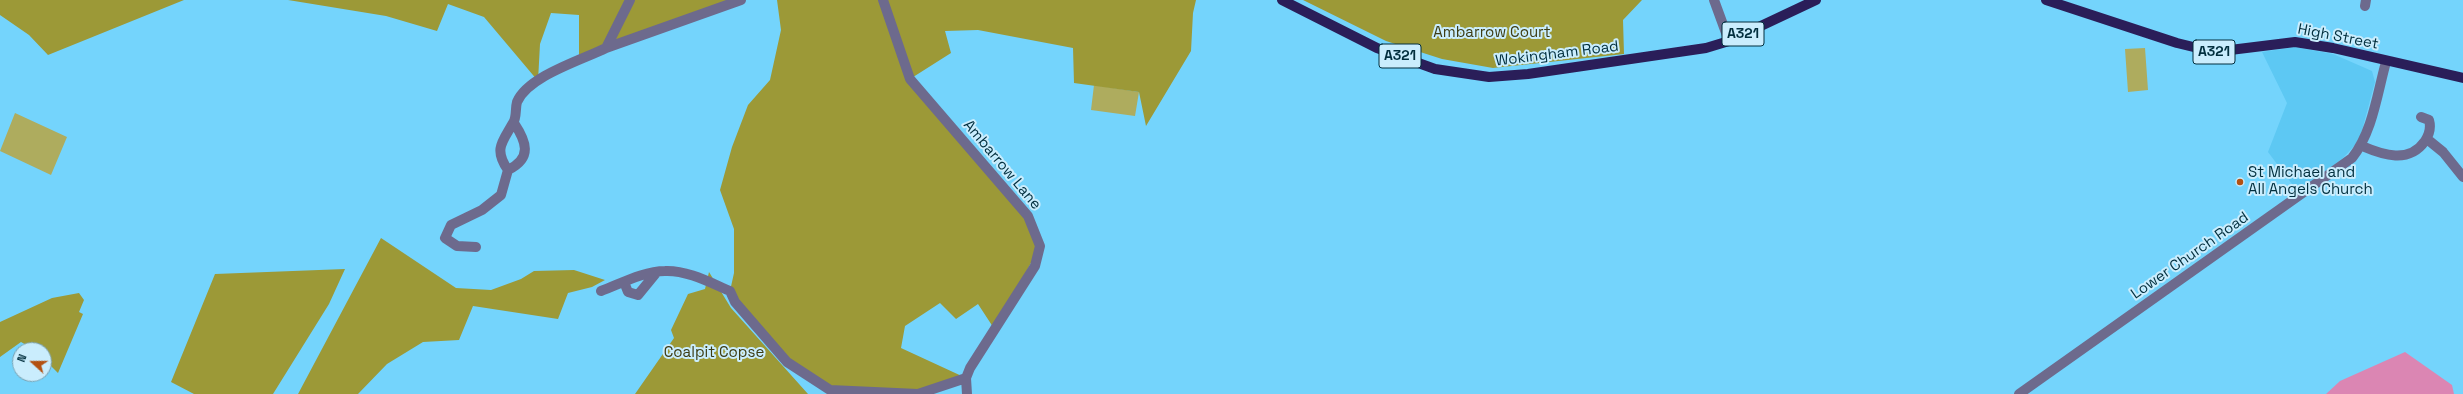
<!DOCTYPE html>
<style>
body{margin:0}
#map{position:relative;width:2463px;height:394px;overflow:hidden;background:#74d4fc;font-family:"Space Grotesk",sans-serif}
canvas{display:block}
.north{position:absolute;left:12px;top:342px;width:40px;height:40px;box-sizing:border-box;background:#caedfd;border:1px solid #7aa1b1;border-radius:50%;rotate:291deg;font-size:11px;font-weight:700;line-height:16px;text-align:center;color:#022f3e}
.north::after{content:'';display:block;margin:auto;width:14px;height:18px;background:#b35111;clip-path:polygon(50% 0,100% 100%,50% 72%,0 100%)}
</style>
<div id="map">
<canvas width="2463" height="394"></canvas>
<div class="north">N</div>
</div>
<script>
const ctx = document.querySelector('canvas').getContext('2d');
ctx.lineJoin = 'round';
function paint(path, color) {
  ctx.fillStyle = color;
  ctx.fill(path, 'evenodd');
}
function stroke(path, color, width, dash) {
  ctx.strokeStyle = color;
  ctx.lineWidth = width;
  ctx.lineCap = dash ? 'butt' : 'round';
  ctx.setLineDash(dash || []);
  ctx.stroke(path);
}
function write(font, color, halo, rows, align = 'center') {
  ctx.font = font + ' "Space Grotesk",sans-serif';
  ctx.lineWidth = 4;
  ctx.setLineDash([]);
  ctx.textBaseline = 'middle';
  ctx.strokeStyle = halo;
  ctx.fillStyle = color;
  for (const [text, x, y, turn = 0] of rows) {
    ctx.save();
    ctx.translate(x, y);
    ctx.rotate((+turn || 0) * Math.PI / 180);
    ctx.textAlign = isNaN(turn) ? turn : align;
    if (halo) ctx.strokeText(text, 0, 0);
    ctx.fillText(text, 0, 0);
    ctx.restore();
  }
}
const built = new Path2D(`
 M2295 47 2333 54 2372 71 2375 82 2361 134 2355 145 2343 158 2298 192 2268 152 2287 103 2262 52Z`);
const green = new Path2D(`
 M2145 48 2148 90 2128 92 2125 49Z
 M1094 85 1139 92 1135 116 1091 110Z
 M15 113 67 137 51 175 0 151Z`);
const forest = new Path2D(`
 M0 0H184L48 55 29 35 0 15Z
 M288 0H741L579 62V15L551 13 540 44 538 81 484 17 448 4 437 31 386 16Z
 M777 0H1196L1193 13 1191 51 1146 126 1139 92 1074 83 1073 48 978 30 945 31 951 53 910 79 1028 216 1040 246 995 330 978 304 956 319 940 303 905 326 901 348 966 378 918 394 830 390 787 362 730 291 734 273V229L720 190 732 147 748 105 770 80 781 30Z
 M1303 0H1642L1623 20 1624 54 1493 68 1442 59 1386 41Z
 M381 238 456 288 491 290 521 279 534 271 574 270 605 280 592 287 568 293 558 319 473 306 459 340 423 342 387 364 358 394H298Z
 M345 269 329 304 273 394H194L171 382 215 274Z
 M709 272 731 308 808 394H635L674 338 671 330 688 294 705 289Z
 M79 293 84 300 79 312 83 314 58 373 44 359V350H35L21 342 0 357V322L52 298Z`);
const water = new Path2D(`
 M2405 352 2452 385 2454 394H2326L2340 381Z`);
const minor = new Path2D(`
 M883 0 910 79 1028 216 1040 246 1035 266 970 368 966 378 967 394
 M1714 0 1729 41
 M2365 6 2366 0
 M606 48 741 0
 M514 123C526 141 533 158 508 170 493 149 503 141 513 123 517 117 515 109 517 102 528 76 582 60 606 48L630 0
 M2427 139 2443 152 2463 177
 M2362 146C2383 155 2409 164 2425 141 2429 135 2431 127 2429 120L2421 117
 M476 247 457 246 445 238 451 225 482 210 501 195 508 170
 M624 282 628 292 638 295 656 273
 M601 291C620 284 644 271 665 271 687 270 711 283 730 291L735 302 787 362 830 390 918 394 966 378
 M2019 394 2352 158C2373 131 2377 94 2386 62`);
const major = new Path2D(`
 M1282 0 1377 48 1435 69 1489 77 1528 74 1706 48 1729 41 1816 0
 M2046 0 2177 43 2214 52 2295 42 2333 48 2463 78`);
const markers = [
 [2240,182,4,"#b35111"]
];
const shields = [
 [1743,34,42],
 [2214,52,42],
 [1400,56,42]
];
const shieldNames = [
 ["A321",1743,34],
 ["A321",2214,52],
 ["A321",1400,56]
];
const parkNames = [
 ["Ambarrow Court",1492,33],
 ["Coalpit Copse",714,353]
];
const streetNames = [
 ["High Street",2338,37,11],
 ["Wokingham Road",1557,54,-7],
 ["Ambarrow Lane",1002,165,50],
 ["Lower Church Road",2190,256,-35]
];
const poiNames = [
 ["St Michael and",2248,173],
 ["All Angels Church",2248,190]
];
paint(built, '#5dc8f3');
paint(green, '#aeac5e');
paint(forest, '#9c9937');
paint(water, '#db86b3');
stroke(minor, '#6d6a8d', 10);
stroke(major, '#2a1e59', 10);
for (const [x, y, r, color] of markers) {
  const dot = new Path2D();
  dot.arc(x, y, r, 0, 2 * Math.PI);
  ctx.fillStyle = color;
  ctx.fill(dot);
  stroke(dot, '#caedfd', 1.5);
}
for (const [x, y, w] of shields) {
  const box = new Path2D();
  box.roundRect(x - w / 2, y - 12, w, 24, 3);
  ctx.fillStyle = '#caedfd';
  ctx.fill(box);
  stroke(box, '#022f3e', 1);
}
write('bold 14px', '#022f3e', null, shieldNames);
write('15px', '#3d3c13', '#caedfd', parkNames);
write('15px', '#022f3e', '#caedfd', streetNames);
write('15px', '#022f3e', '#caedfd', poiNames, 'left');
</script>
